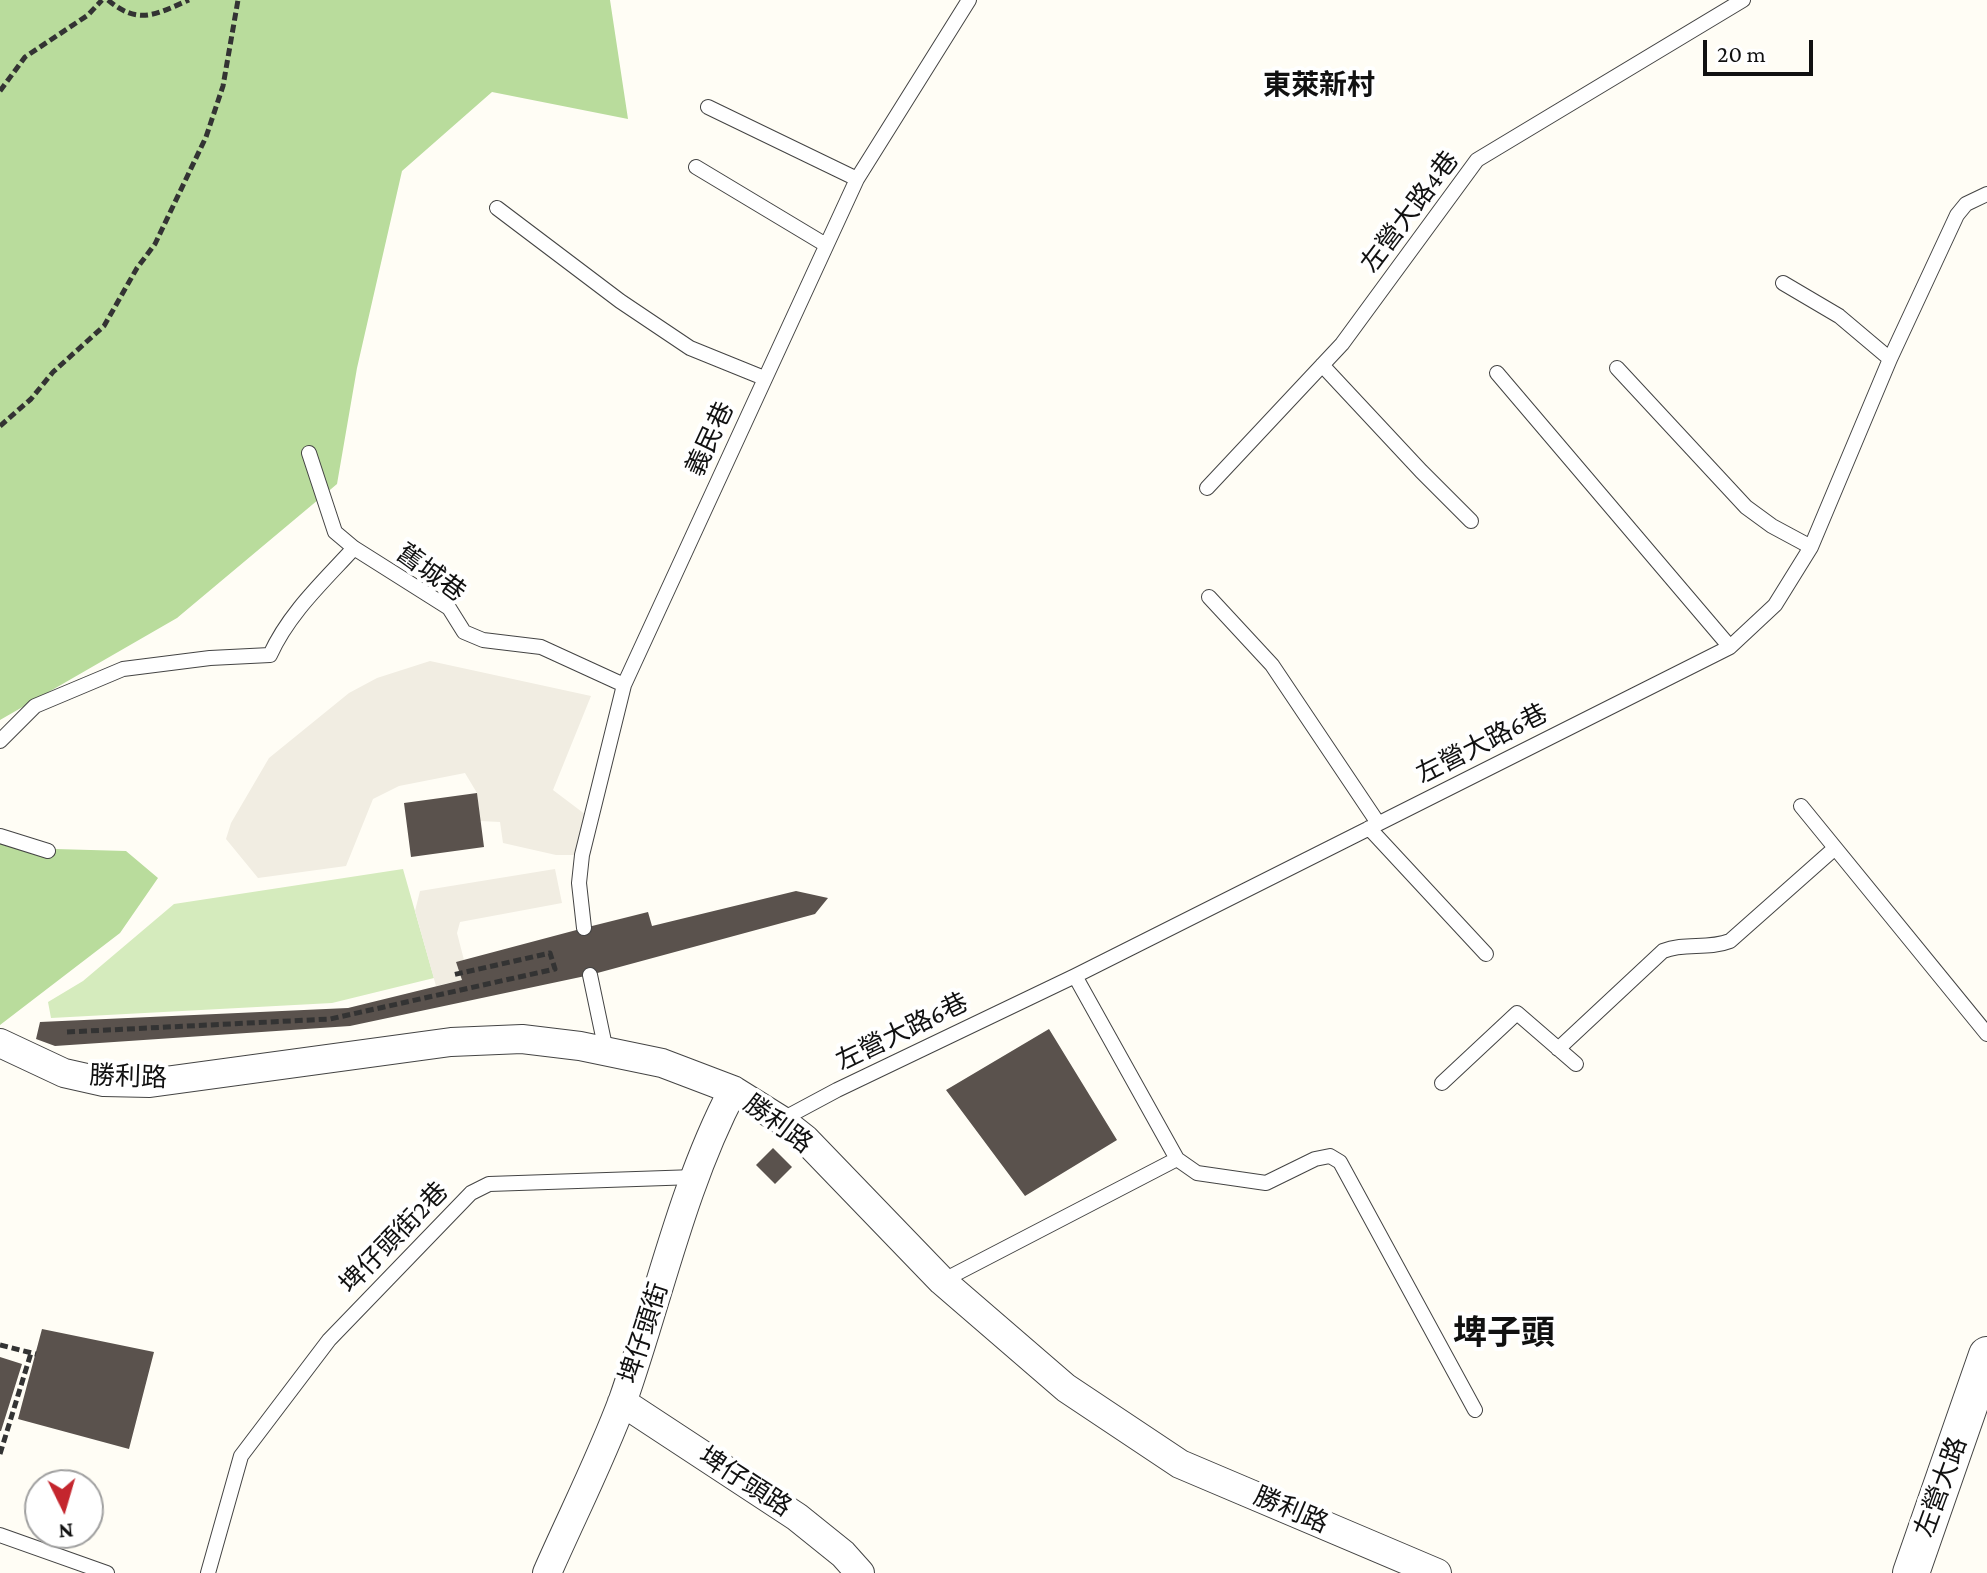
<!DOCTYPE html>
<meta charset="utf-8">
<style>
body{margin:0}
#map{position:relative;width:1987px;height:1573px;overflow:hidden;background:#fffdf5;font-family:"Crimson Pro",serif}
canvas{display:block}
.north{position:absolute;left:24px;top:1469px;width:80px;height:80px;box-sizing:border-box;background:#fff;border:2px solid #a0a0a0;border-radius:50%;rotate:175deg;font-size:22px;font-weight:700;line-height:32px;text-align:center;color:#111}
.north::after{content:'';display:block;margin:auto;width:28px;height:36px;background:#c4262e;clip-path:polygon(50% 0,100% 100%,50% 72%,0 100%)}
.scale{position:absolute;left:1703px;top:40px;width:110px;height:36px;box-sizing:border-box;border:4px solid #111;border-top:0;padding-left:10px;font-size:24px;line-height:28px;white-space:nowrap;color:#111;-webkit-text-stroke:6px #fff;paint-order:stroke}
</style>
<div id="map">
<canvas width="1987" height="1573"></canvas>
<div class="north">N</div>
<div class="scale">20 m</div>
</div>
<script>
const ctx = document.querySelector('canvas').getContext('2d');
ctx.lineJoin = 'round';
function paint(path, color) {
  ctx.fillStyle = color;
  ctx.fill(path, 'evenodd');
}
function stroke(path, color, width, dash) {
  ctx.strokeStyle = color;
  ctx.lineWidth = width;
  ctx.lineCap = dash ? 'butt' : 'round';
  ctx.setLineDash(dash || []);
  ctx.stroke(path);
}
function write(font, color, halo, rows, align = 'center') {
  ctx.font = font + ' "Crimson Pro","Noto Sans TC",serif';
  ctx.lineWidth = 8;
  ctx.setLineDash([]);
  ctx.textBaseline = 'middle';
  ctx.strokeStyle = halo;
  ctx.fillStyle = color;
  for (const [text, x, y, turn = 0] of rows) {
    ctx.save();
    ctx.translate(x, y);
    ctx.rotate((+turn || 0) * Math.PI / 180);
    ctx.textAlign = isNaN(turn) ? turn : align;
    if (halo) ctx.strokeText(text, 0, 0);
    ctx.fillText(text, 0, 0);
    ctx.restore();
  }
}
const green = new Path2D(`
 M403 869 434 978 332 1003 51 1018 48 1002 83 981 174 904Z`);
const forest = new Path2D(`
 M0 0H610L628 119 492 92 402 171 357 368 337 484 177 618 0 720Z
 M0 829 55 849 126 851 158 878 120 933 0 1025Z`);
const plaza = new Path2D(`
 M430 661 591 696 553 790 590 818 582 855H556L503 843 500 822 480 821 477 793 465 773 399 786 373 799 346 866 258 878 226 839 231 823 269 758 349 693 377 678Z
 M555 869 562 903 460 922 457 933 464 960 456 962 462 980 436 986 415 911 420 891Z`);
const building = new Path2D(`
 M477 793 484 847 411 857 404 803Z
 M796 891 828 898 815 914 590 975 350 1026 55 1046 36 1039 40 1022 348 1008 462 980 456 962 584 928 648 912 652 926Z
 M1049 1029 1117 1140 1025 1196 946 1090Z
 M773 1148 792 1167 775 1184 756 1165Z
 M42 1329 154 1352 129 1449 18 1419Z
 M0 1357 22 1364 1 1431H0Z`);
const path = new Path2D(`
 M108 0C139 26 156 14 189 0
 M0 91 25 57 88 15 102 0
 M0 426 31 399 53 372 104 326 137 268 155 244 206 137 223 86 238 0
 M67 1032 330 1019 555 969 550 953 452 975
 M0 1345 36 1354
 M0 1454 31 1353`);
const service = new Path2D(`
 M708 107 857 179
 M696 167 826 245
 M497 208 620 301 690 348 764 378
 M1783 283 1839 316 1890 359
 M1322 365 1421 471 1471 521
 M1617 368 1746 507 1772 526 1811 547
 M1497 373 1730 647
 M309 453 335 532 354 548 449 608 464 632 483 640 541 647 624 685
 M1207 488 1342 344 1477 160 1743 0
 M1209 597 1272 665 1378 823
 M0 741 35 706 123 669 210 658 270 655C289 613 323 582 354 548
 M1801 806 1987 1034
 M1369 828 1486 954
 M0 836 48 851
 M584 928 579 883 582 855 624 685 857 179 969 0
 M590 975 606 1051
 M1075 976 1177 1159 1197 1173 1266 1183 1315 1159 1330 1156 1340 1162 1475 1410
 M1558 1049 1663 951C1685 942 1707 950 1730 941L1835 848
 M1442 1083 1517 1013 1576 1064
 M781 1120 837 1090 1075 976 1730 647 1775 605 1811 547 1890 359 1957 215 1966 204 1987 194
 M942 1281 1177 1159
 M0 1535 107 1573
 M208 1573 241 1456 329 1340 471 1193 489 1184 695 1177`);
const minor = new Path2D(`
 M0 1043 64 1073 104 1082 150 1083 451 1042 522 1039 580 1046 662 1063 733 1090 781 1120 805 1139 942 1281 1066 1388 1180 1464 1437 1573
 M622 1402 797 1517 843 1554 860 1573
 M547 1573C572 1516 601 1459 623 1400 659 1297 682 1187 733 1090`);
const tertiary = new Path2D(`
 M1911 1573 1987 1355`);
const streetNames = [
 ["左營大路4巷",1410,212,-53],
 ["義民巷",710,439,-65],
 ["舊城巷",431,573,36],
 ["左營大路6巷",1482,744,-27],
 ["左營大路6巷",902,1032,-26],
 ["勝利路",128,1077,2],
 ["勝利路",778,1124,37],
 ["埤仔頭街2巷",394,1238,-46],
 ["埤仔頭街",644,1333,-72],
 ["埤仔頭路",745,1482,33],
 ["左營大路",1941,1487,-70],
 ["勝利路",1291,1510,23]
];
const neighbourhoodNames = [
 ["東萊新村",1319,85]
];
const districtNames = [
 ["埤子頭",1504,1334]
];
paint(green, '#d5ebbd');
paint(forest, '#b9dc9c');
paint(plaza, '#f1ede2');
paint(building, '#5a524d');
stroke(service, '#444', 16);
stroke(minor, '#444', 30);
stroke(tertiary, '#444', 38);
stroke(path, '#333', 5, [8, 4]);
stroke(service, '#fff', 14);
stroke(minor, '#fff', 28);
stroke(tertiary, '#fff', 36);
write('26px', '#111', '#fff', streetNames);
write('bold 28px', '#111', '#fff', neighbourhoodNames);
write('bold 34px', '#111', '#fff', districtNames);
</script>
